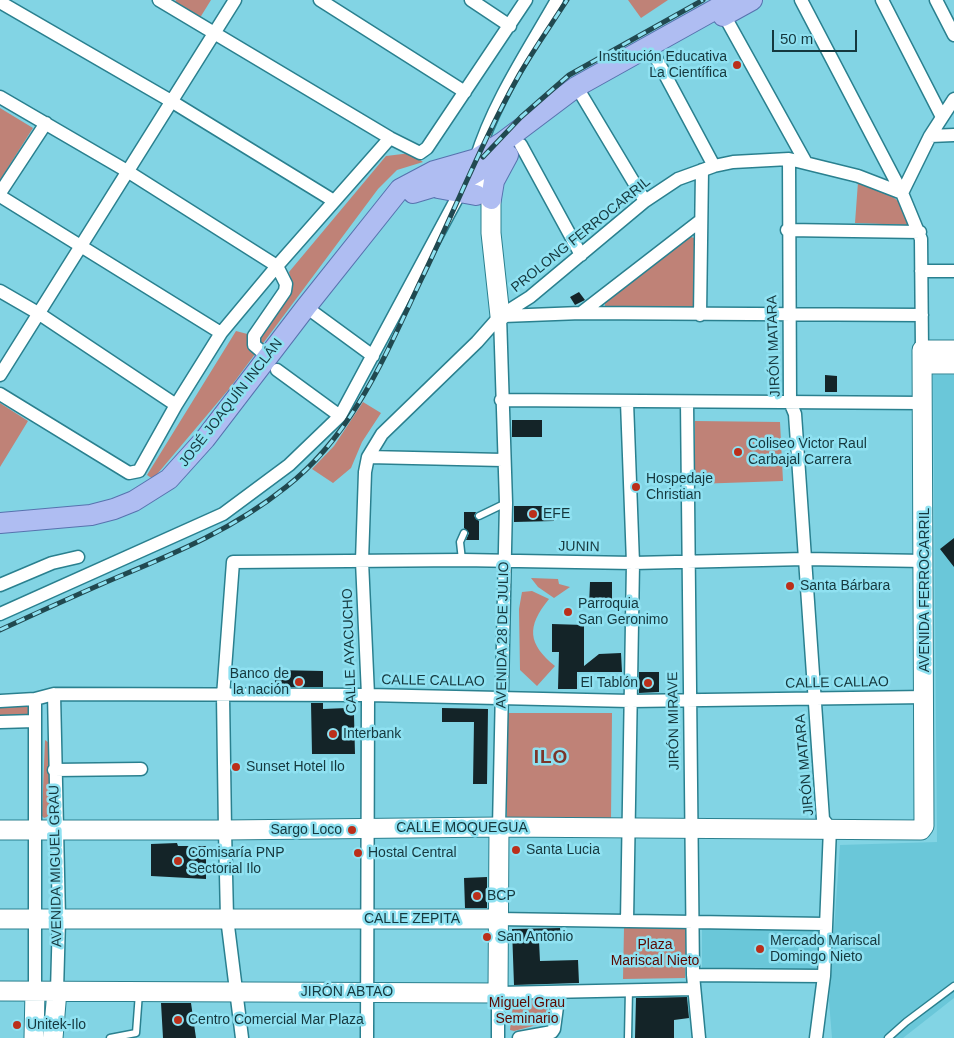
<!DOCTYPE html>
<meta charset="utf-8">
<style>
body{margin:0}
#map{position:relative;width:954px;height:1038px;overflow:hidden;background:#82d4e4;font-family:Helvetica,sans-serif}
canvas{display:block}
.scale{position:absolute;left:772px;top:30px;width:85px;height:22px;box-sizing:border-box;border:2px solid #15383e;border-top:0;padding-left:6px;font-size:15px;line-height:18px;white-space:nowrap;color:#15383e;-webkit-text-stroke:4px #8fe1f1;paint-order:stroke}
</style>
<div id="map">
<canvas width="954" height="1038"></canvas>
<div class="scale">50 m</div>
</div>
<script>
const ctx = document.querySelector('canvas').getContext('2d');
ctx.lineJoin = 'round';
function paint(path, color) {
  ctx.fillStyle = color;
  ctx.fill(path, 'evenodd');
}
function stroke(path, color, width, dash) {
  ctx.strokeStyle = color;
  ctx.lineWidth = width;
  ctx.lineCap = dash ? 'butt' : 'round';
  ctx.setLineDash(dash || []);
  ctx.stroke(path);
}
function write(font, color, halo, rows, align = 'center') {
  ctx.font = font + ' Helvetica,sans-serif';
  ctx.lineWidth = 5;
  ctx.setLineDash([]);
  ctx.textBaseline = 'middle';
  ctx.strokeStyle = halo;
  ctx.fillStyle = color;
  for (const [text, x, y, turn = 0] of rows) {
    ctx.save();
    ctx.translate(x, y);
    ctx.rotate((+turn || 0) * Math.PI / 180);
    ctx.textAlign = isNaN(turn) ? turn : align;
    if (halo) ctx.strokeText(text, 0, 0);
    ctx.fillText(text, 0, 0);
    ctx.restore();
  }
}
const built = new Path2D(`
 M933 375H954V998L903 1038H832L829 1001 840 845 937 842Z
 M702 928H814L819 933 818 964 815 969 702 970Z`);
const green = new Path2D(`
 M176 0H211L198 21 173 5Z
 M628 0H668L641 18Z
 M0 108 33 128 0 180Z
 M411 153 423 162 397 170 378 189 229 389 153 479 147 475 236 331 255 336 293 288 289 272 386 156Z
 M858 182 893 197 904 206 911 225 855 223Z
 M689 236 694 238 695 310 605 307V301Z
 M363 402 381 413 362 442 351 468 333 483 312 469 334 446Z
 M0 403 28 421 0 467Z
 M695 421 780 422 783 481 695 484Z
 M531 578 558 579 559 584 570 587 554 598 538 587Z
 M532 591 549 599C526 627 528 644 555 666L537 686 520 670 519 609 522 592Z
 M29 704 30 717 0 719V706Z
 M506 713H612L611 820 507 818Z
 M45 740 49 743V816L44 818 42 816Z
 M624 928H686L685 978 623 979Z
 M514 996 548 997V1022L514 1031 510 1030Z`);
const building = new Path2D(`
 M579 292 585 300 575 305 570 297Z
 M825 375 837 376V392H825Z
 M512 420H542V437H512Z
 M514 506H553L554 521 514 522Z
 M464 512H476L474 516 479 521V540H466L469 533 464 528Z
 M954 538V567L940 549Z
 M590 582H612V607L589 606Z
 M552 624 584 625V666L599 654 621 653 622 672H577V689H558L559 652H552Z
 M275 670 323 671V687H275Z
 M639 672H659V692L639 693Z
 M311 703H323V709L347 708 354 715 355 754H312Z
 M442 708 488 709 487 784H473L474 722H442Z
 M177 843 178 846H206V879L151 876V844Z
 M487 877V908H465L464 878Z
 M560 928 561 940 539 941 540 961 578 960 579 983 514 985 512 929Z
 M687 997 689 1018 674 1020V1038H635L636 998Z
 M161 1003H191L196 1038H163Z`);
const lane = new Path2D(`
 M479 516 506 503
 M462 560 460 542 464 533
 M110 1038 136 1033 139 993
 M628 1038 629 989
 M888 1038 906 1022 954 986`);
const street = new Path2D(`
 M159 0 390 138 420 153 427 148 526 0
 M320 0 465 92
 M471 0 510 26
 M801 0 902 193
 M882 0 942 117
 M936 0 954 35
 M0 2 171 101 334 201
 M724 15 805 161
 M654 54 714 166
 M581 94 645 201
 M0 97 127 171 277 266 286 284 285 291 254 336V345L268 357
 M930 136 954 135
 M521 145 581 255
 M476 159C493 103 528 51 557 0
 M789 159 790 402 795 414 823 819 830 828 824 976 816 1038
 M0 193 46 123
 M902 193 930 136 954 99
 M0 196 221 333
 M787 230 920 232
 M921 271H954
 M0 291 38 313 176 405
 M306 307 373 356
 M581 313 700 221
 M700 315 702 170
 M503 316 581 313 922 315
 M277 370 340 416
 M0 375 235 0
 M0 394 129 473 139 471 176 405 221 333 277 266 390 138
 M501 400 923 403
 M687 402 693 975 699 1038
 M368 457 503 460
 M0 585 52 563 78 557
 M0 614 223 514 289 465 340 416 463 187
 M54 694 59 919 57 991
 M0 701 35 699 54 694 368 695 630 701 926 697
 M0 722 35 721
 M54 770 141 769
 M499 827 506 503 500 316
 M497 919 825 924
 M627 921 633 563 627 402
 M693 975 824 976
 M35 991V699
 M242 1038 227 918 225 830 223 696 233 562 462 560 633 563 805 559 925 561
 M367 1038 368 695 362 561 365 472 368 457 382 434 477 342 500 316 530 297 645 201 678 179 714 166 733 162 789 159 858 176 902 193 921 239 922 350
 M498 1038V993L694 989
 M519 1038 552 1032 554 1029 559 992`);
const secondary = new Path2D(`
 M473 174 484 183 491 199V233L500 316
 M923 364H954
 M0 830H225L499 827 921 830 924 826 922 350H954
 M0 919H497
 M0 991 498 993 499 827
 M34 1038 35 991
 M53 1038 57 991`);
const primary = new Path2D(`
 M723 16 752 0
 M438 188 476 195
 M413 193 470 176 497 160
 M491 199 494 181 508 155
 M0 523 91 515 114 509 134 501 169 479 205 439 306 307 400 189 434 171 476 159 503 142 576 87 732 0`);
const rail = new Path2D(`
 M483 157 521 117 569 75 703 0
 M0 630C39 612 78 594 118 577 178 552 235 528 286 487 353 435 386 354 421 280 454 212 482 141 519 75 534 49 551 25 567 0`);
const markers = [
 [737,65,5,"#bb2f1a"],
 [738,452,5,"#bb2f1a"],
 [636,487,5,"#bb2f1a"],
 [533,514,5,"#bb2f1a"],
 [790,586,5,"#bb2f1a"],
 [568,612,5,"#bb2f1a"],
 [299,682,5,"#bb2f1a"],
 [648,683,5,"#bb2f1a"],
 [333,734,5,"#bb2f1a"],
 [236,767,5,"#bb2f1a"],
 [352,830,5,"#bb2f1a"],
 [516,850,5,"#bb2f1a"],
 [358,853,5,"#bb2f1a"],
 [178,861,5,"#bb2f1a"],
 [477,896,5,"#bb2f1a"],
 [487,937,5,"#bb2f1a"],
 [760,949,5,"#bb2f1a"],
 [178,1020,5,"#bb2f1a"],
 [17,1025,5,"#bb2f1a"]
];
const poiNames = [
 ["Institución Educativa",727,57,"right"],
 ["La Científica",727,73,"right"],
 ["Coliseo Victor Raul",748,444],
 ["Carbajal Carrera",748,460],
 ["Hospedaje",646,479],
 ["Christian",646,495],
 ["EFE",543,514],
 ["Santa Bárbara",800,586],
 ["Parroquia",578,604],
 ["San Geronimo",578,620],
 ["Banco de",289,674,"right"],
 ["la nación",289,690,"right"],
 ["El Tablón",638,683,"right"],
 ["Interbank",343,734],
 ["Sunset Hotel Ilo",246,767],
 ["Sargo Loco",342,830,"right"],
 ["Santa Lucia",526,850],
 ["Comisaría PNP",188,853],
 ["Sectorial Ilo",188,869],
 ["Hostal Central",368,853],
 ["BCP",487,896],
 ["San Antonio",497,937],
 ["Mercado Mariscal",770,941],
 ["Domingo Nieto",770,957],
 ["Centro Comercial Mar Plaza",188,1020],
 ["Unitek-Ilo",27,1025]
];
const streetNames = [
 ["PROLONG FERROCARRIL",581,235,-39],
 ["JIRÓN MATARA",774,346,-92],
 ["JOSÉ JOAQUÍN INCLÁN",231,403,-52],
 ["JUNIN",579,547,1],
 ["AVENIDA FERROCARRIL",925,590,-90],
 ["AVENIDA 28 DE JULIO",503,635,-89],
 ["CALLE AYACUCHO",350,651,-92],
 ["CALLE CALLAO",433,681,1],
 ["CALLE CALLAO",837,683,-1],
 ["JIRÓN MIRAVE",674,721,-91],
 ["JIRÓN MATARA",805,765,-95],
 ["CALLE MOQUEGUA",462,828],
 ["AVENIDA MIGUEL GRAU",56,866,-91],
 ["CALLE ZEPITA",412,919],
 ["JIRÓN ABTAO",347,992]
];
const parkNames = [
 ["Plaza",655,945],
 ["Mariscal Nieto",655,961],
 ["Miguel Grau",527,1003],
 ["Seminario",527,1019]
];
const districtNames = [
 ["ILO",551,758]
];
paint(built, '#6ac7d9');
paint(green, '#bf8277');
paint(building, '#142428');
stroke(lane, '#2a808f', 9);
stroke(street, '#2a808f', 15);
stroke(secondary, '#2a808f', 21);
stroke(primary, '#5772ae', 22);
stroke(lane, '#fff', 6);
stroke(street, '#fff', 12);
stroke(secondary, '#fff', 19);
stroke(primary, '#afbdf2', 20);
stroke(rail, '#214950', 5);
stroke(rail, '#8fe1f1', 3, [9]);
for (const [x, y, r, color] of markers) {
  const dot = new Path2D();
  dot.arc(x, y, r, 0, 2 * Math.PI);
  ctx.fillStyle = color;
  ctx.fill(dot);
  stroke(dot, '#8fe1f1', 2);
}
write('14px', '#15383e', '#8fe1f1', poiNames, 'left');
write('14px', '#15383e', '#8fe1f1', streetNames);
write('14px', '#5c0800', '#8fe1f1', parkNames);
ctx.letterSpacing = '1px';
write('bold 19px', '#7b362a', '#8fe1f1', districtNames);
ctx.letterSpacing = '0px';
</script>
